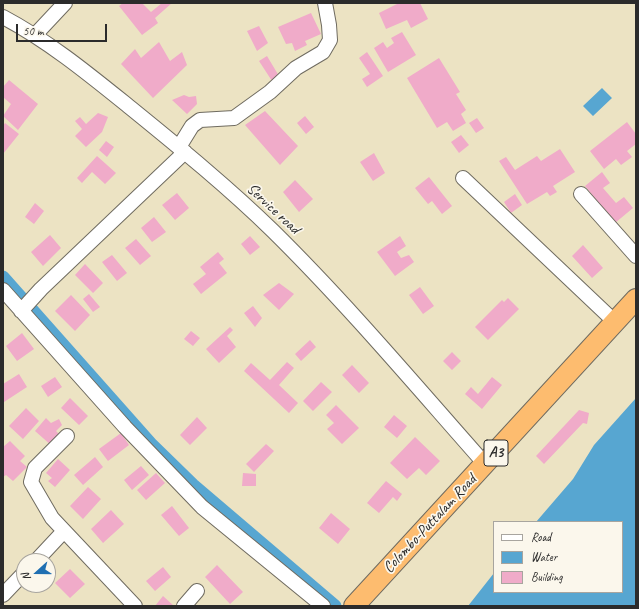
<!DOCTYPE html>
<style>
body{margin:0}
#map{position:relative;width:639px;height:609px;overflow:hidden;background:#ece3c3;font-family:Caveat,sans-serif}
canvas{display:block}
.frame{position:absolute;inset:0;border:4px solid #2b2b2b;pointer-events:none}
.legend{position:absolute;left:493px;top:521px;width:130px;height:72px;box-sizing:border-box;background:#fbf7ec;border:1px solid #a8a59f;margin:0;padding:5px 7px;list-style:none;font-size:12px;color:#2b2b2b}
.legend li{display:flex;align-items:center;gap:8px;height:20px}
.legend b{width:20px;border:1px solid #a8a59f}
.north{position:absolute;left:16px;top:553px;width:40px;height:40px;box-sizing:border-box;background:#fbf7ec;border:1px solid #a8a59f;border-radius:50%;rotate:249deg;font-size:11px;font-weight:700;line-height:16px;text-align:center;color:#2b2b2b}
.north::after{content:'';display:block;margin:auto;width:14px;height:18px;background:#1f6fb2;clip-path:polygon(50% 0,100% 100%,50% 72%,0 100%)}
.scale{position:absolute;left:16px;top:24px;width:91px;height:18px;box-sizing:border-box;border:2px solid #2b2b2b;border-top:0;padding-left:5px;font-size:12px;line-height:14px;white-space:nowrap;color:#2b2b2b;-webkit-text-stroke:3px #fbf7ec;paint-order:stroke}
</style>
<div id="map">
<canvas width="639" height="609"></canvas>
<div class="frame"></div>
<ul class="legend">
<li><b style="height:5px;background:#fff"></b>Road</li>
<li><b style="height:11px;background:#57a6d1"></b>Water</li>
<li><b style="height:11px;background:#f0abc9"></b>Building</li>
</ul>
<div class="north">N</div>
<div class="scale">50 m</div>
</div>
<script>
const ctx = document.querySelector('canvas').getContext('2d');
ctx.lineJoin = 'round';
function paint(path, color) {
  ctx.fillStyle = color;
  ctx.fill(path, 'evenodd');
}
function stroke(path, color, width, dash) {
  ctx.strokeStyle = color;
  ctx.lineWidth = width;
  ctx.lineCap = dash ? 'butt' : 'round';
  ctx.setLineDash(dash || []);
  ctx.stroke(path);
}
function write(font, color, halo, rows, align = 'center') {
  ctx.font = font + ' Caveat,sans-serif';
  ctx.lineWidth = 3.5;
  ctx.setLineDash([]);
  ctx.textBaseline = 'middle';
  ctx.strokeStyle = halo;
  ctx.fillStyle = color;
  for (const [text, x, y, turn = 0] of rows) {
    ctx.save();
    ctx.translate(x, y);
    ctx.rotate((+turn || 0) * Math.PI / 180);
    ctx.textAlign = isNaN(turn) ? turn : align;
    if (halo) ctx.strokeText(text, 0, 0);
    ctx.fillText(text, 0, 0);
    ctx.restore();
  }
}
const water = new Path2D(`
 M602 88 612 98 593 116 583 106Z
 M636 398V606H468L494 573V592H622V522H536L573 479 594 445Z`);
const canal = new Path2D(`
 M3 277 152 445 193 485 335 606`);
const building = new Path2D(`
 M123 3H142L151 12 162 3H172L155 18 158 23 142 35 119 6Z
 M399 3H420L428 19 411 28 407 20 386 29 379 13Z
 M311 13 321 34 305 41 307 45 295 51 292 43 286 44 278 27Z
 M259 26 268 43 257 51 247 31Z
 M402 32 416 55 388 72 374 48 383 42 387 48 394 43 391 38Z
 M159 42 170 61 182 52 187 65 153 98 121 64 135 49 141 58Z
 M367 52 383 76 367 87 362 79 370 74 359 58Z
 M267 56 279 76 272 81 259 61Z
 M439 58 460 92 456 94 466 110 461 114 466 123 453 131 447 122 437 128 407 78Z
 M9 80 38 104 18 130 3 116 11 104 3 97V87Z
 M184 95 189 97 196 96 197 104 187 114 172 100Z
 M265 111 298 146 280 165 245 125Z
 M98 113 108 117 102 132 86 147 75 136 82 129 75 121 80 117 86 124Z
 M305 116 314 127 306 134 297 123Z
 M477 118 484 128 476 133 469 123Z
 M627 122 636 134V144L627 151 632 157 621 165 616 159 604 169 590 151Z
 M5 123 19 134 3 154V126Z
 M461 135 469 145 459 153 451 142Z
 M106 141 114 147 107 157 99 150Z
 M560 149 575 172 553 186 557 192 550 196 547 192 527 204 499 161 506 157 515 170 537 156 541 161Z
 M374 153 385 173 373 181 360 162Z
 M97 156 116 173 105 184 92 172 82 183 77 178Z
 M602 172 610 183 603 188 616 203 624 197 633 208 615 223 585 186Z
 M429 177 452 206 442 214 432 201 428 204 415 188Z
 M295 180 313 199 299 212 283 192Z
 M177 193 189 208 175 220 162 205Z
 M515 194 522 205 511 213 504 202Z
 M35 203 44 211 34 224 25 217Z
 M154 217 166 232 152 242 141 228Z
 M50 235 61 248 43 266 31 252Z
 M250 236 260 247 250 255 241 244Z
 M400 236 406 246 397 252 401 258 409 255 414 262 395 276 377 252Z
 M136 239 151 256 140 265 125 248Z
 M583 245 603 268 592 278 572 256Z
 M218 252 224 259 219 263 227 273 201 294 193 284 206 274 200 267Z
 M112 255 127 273 117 281 102 262Z
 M85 264 103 283 93 293 75 275Z
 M279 283 294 294 279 310 263 295Z
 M420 287 434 306 423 314 409 295Z
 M89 294 100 307 93 312 83 299Z
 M71 295 90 315 75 331 55 311Z
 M508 298 519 309 488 340 475 327 502 300 504 302Z
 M253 306 262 318 255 327 244 313Z
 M230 327 233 330 227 336 236 347 219 363 206 349Z
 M191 331 200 338 193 346 184 339Z
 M22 333 34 349 17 361 6 346Z
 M310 340 316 347 301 361 295 354Z
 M452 352 461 361 452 370 443 361Z
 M287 362 294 368 279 385 298 403 289 413 244 371 251 363 270 380Z
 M352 365 369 383 359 393 342 375Z
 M19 374 27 387 4 402 3 384Z
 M55 377 62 387 48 397 41 386Z
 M492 377 502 385 482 409 465 394 471 387 478 394Z
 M321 382 332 392 313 411 303 401Z
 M70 398 88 416 79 425 61 408Z
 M336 405 359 428 342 444 327 429 334 423 326 415Z
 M26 408 39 421 23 439 9 426Z
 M579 410 589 413 587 424 583 423 544 464 536 456Z
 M394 415 407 426 397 438 384 427Z
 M197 417 207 428 190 445 180 435Z
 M46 418 51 423 59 419 62 425 56 431 61 436 52 446 35 431Z
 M121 433 129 445 108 461 99 449Z
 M415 437 440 461 426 475 419 468 407 479 390 463Z
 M10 441 25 456 20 461 27 467 13 481 6 475 3 477V447Z
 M266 444 274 451 254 472 246 464Z
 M95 457 103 467 83 485 74 475Z
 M58 459 70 470 55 487 48 481 52 478 46 473Z
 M141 466 149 475 132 490 124 480Z
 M156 473 165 483 146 500 137 490Z
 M243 473 256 474V486H242Z
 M386 481 402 494 397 501 393 497 379 513 367 503Z
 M88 487 101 499 83 519 70 506Z
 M172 506 189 528 179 536 161 515Z
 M111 510 124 524 103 543 91 529Z
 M331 513 350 529 338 544 319 528Z
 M217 565 243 592 230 604 205 577Z
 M163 567 171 577 155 591 146 581Z
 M70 569 85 584 70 598 55 583Z
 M163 596 174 606H155Z`);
const minor = new Path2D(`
 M3 17C50 42 91 76 132 109 180 148 229 188 273 231 348 305 416 386 485 464
 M35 35 65 3
 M179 147 192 126 200 120 234 118 270 92 296 68 323 52 330 40 329 25 325 3
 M463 178 615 322
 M581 194 636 256
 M3 290 125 427 202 507 323 606
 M21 311 41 289 185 152
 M67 436 35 468 31 482 52 518 135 606
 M36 561 64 531
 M3 595 24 573
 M184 606 197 591`);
const highway = new Path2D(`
 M354 606 636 299`);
const shields = [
 [496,453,24]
];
const shieldNames = [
 ["A3",496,453]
];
const streetNames = [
 ["Service road",273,209,43],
 ["Colombo-Puttalam Road",430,524,-47]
];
paint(water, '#57a6d1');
stroke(canal, '#57a6d1', 13);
paint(building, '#f0abc9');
stroke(minor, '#6f6b60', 16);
stroke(highway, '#6f6b60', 22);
stroke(minor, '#fff', 14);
stroke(highway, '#fdbc6f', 20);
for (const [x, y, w] of shields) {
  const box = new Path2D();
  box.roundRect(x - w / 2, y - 13, w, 26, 3);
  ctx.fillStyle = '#fbf7ec';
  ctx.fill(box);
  stroke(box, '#2b2b2b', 1);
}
write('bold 15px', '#2b2b2b', null, shieldNames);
write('16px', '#2b2b2b', '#fbf7ec', streetNames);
</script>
